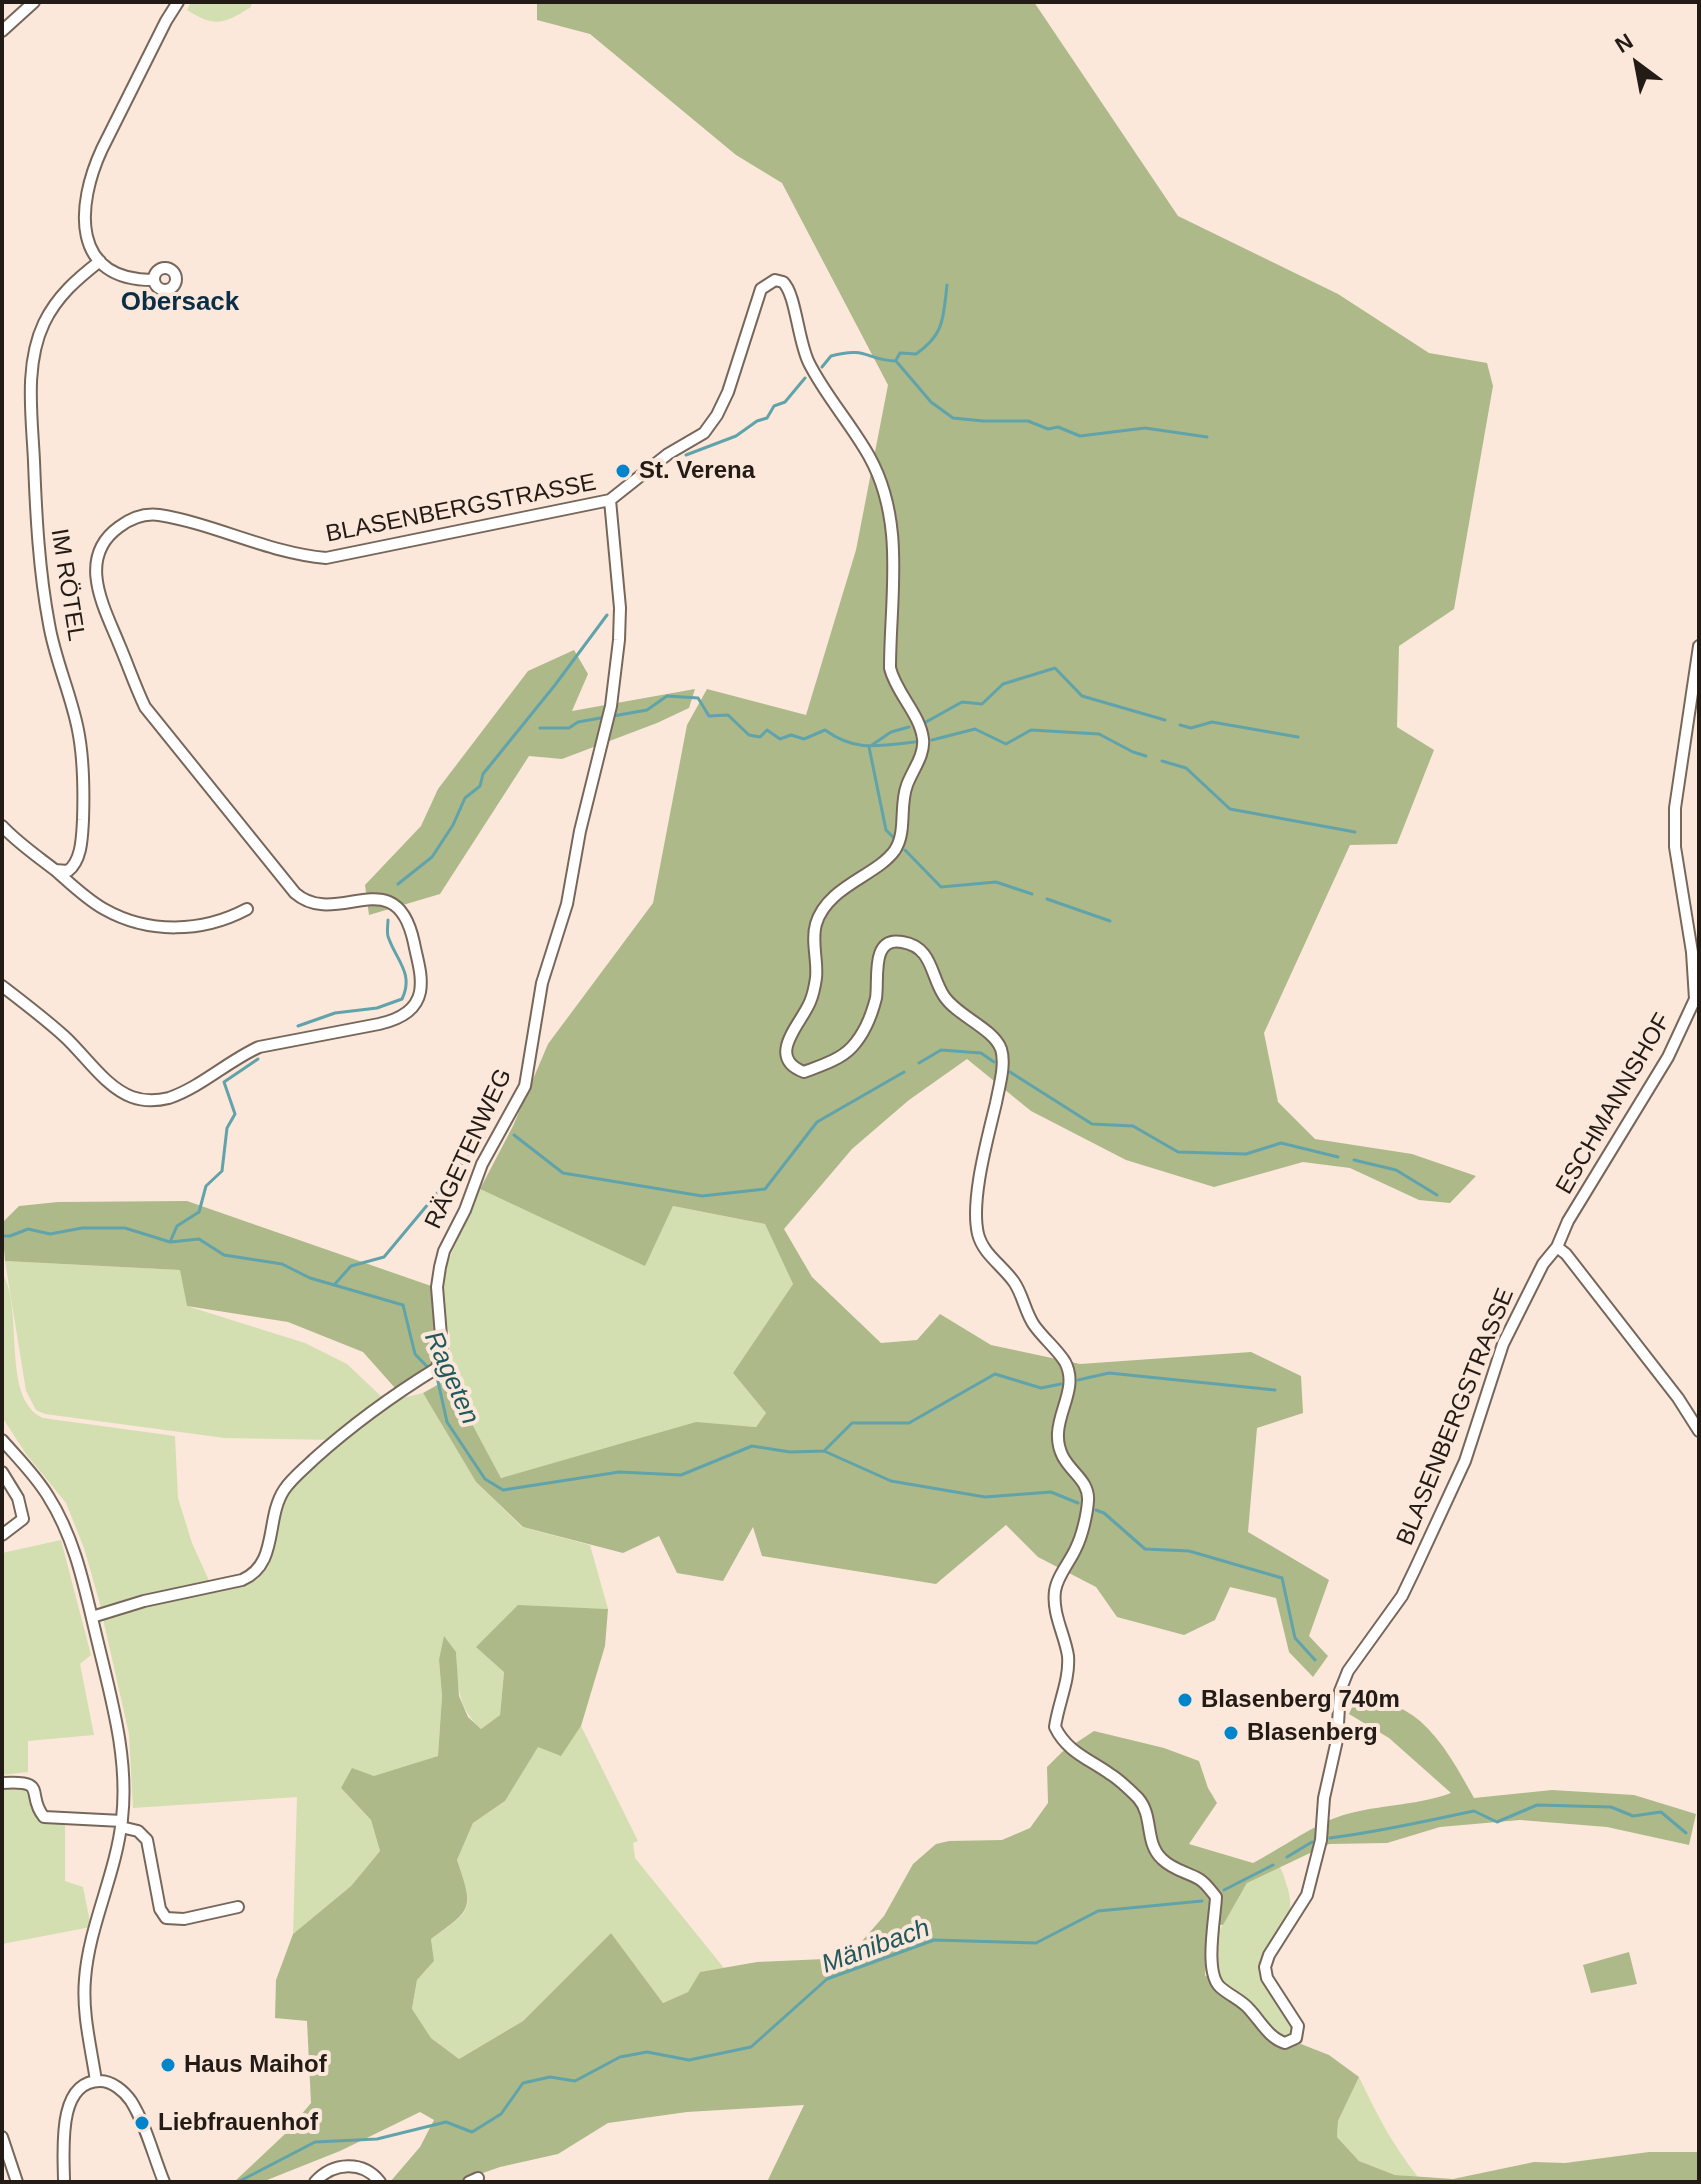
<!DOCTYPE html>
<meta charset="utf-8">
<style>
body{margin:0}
#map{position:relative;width:1701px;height:2184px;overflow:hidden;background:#fbe8db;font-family:Arial,sans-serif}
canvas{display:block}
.frame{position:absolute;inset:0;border:4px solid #221b16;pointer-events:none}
.north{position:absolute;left:1597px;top:24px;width:80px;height:80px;-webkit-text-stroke:6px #fbe8db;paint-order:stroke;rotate:328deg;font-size:22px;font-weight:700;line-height:32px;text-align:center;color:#221b16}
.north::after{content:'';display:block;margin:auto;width:28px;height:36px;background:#221b16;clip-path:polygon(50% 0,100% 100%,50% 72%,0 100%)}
</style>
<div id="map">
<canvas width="1701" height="2184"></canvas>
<div class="frame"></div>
<div class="north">N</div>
</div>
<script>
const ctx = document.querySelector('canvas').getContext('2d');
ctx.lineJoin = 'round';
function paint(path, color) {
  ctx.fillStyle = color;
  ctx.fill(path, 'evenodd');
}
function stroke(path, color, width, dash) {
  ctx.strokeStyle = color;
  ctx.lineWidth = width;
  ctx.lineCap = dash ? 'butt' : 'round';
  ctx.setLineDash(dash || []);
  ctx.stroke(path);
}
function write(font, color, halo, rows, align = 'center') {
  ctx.font = font + ' Arial,sans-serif';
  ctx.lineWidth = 8;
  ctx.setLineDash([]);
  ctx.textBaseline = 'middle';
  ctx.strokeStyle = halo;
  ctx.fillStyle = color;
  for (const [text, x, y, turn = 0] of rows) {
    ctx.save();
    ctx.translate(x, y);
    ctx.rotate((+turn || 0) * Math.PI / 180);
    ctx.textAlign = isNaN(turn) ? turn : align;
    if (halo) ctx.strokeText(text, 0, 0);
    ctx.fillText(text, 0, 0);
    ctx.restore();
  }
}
const green = new Path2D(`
 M191 2H252L251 7C224 24 215 28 187 10Z
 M480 1189 645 1265 673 1206 765 1224 793 1284 733 1373 766 1413 756 1427 696 1423 501 1478 448 1379 450 1335 442 1313V1275Z
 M5 1261 181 1270 187 1306 305 1343 347 1364 384 1399 333 1440 225 1438 45 1414 36 1410 26 1391Z
 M2 1273C25 1309 0 1399 43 1418L175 1436 178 1498 192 1543 211 1585 102 1611 84 1548 66 1503 26 1454 2 1417Z
 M423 1393 476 1482 522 1527 590 1545 608 1609 518 1606 504 1672 500 1715 481 1729C456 1706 458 1684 456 1652L439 1660 442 1696 438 1756 341 1788 371 1820 380 1851 351 1886 293 1934 297 1797 133 1808 129 1734 103 1619 145 1603 256 1576C281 1552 273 1508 296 1480L380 1408 402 1398Z
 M61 1540 91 1655 80 1664 94 1735 28 1741V1772L2 1775V1553Z
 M581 1726 638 1841 633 1843 635 1858 724 1968 700 1972 688 1992 663 2003 611 1933 523 2021 459 2059 431 2038 412 2010 417 1980 434 1961 431 1939C474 1909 474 1910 457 1860L473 1823 505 1801 538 1746 561 1755Z
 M19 1785 32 1792C40 1819 35 1823 65 1823V1881L83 1887 91 1927 2 1944V1788Z
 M1279 1866C1284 1873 1285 1881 1288 1889 1300 1935 1258 1938 1260 1968 1261 1990 1286 2007 1293 2028L1288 2037 1275 2034 1219 1978 1213 1965 1218 1933 1247 1883Z
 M1359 2077C1376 2113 1393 2146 1418 2177L1395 2175 1359 2161 1337 2137 1338 2121Z`);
const forest = new Path2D(`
 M537 2H1034L1178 216 1338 294 1429 353 1487 363 1493 386 1454 609 1399 646 1397 727 1434 750 1397 844 1350 845 1264 1033 1278 1102 1315 1139 1412 1154 1476 1176 1450 1203 1419 1200 1350 1168 1303 1162 1214 1187 1126 1160 1031 1111 967 1059 909 1100 852 1149 784 1229 812 1277 881 1343 917 1340 940 1314 991 1345 1080 1364 1251 1352 1301 1376 1303 1413 1257 1428 1248 1532 1329 1580 1309 1636 1328 1656 1313 1677 1289 1652 1276 1598 1230 1587 1215 1620 1184 1635 1117 1617 1096 1587 1038 1557 1006 1525 936 1584 762 1556 753 1527 723 1581 677 1573 659 1536 623 1553 523 1527 476 1482 423 1393 448 1379 501 1478 696 1422 756 1427 766 1413 733 1373 793 1284 765 1224 673 1206 645 1266 480 1189 513 1126 548 1044 653 903 687 725 707 689 806 715 856 550 888 385 782 183 736 155 590 34 537 20Z
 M574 650 588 674 572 711 695 689 689 708 657 723 562 759 529 756 440 894 369 915 365 885 421 826 438 789 528 671Z
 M187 1201 434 1287 437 1363 395 1388 363 1352 288 1322 187 1306 180 1270 5 1261 2 1223 19 1206 58 1202Z
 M518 1605 608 1609 605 1646 581 1726 561 1756 538 1747 505 1801 473 1823 457 1860C474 1909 473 1909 431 1939L434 1961 417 1980 412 2009 431 2038 459 2059 523 2021 611 1933 663 2003 688 1992 700 1972 757 1962 847 1958 884 1916 913 1864 936 1844 949 1841 1002 1840 1030 1828 1048 1803 1047 1767 1062 1752 1094 1731 1164 1748 1199 1761 1208 1788 1217 1803 1189 1844 1253 1863C1278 1850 1311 1827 1335 1818 1372 1804 1414 1807 1451 1793L1389 1738 1349 1714 1359 1692C1379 1698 1404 1707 1420 1721 1443 1741 1459 1771 1474 1798L1552 1790 1634 1795 1696 1814 1689 1845 1607 1827 1520 1820 1440 1827 1387 1843 1329 1844 1247 1883 1223 1925 1211 1924 1205 1975 1245 2010 1268 2038 1281 2047 1301 2044 1329 2055 1359 2077 1338 2121 1337 2137 1359 2161 1395 2175 1453 2179 1534 2162 1565 2163 1649 2152H1699V2182H767L804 2105 687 2112 608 2123 558 2154 500 2167 457 2182H390L420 2147 434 2120 420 2112 340 2151 262 2182H234L285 2134 311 2103 307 2021 275 2018 276 1980 293 1934 351 1886 380 1851 371 1820 341 1788 352 1768 374 1776 438 1756 442 1696 439 1660 444 1636 456 1652 459 1696 468 1717 481 1729 500 1715 504 1672 476 1647Z
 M1629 1952 1637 1984 1591 1993 1583 1965Z`);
const stream = new Path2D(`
 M896 360 900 353 916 354C945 334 943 318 947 285
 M822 367 831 356C867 346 866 360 896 361L931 402 953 418 983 421H1028L1048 429 1058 427 1080 436 1145 428 1207 437
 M686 455 736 436 757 421 767 418 774 406 785 402 805 378
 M613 716 647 710 667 696 698 698 709 716 728 715 749 735 760 737 767 730 780 739 791 735 804 739 825 730C855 752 879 746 915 742
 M926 722 962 702 982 704 1003 684 1055 668 1082 696 1165 720
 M1180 725 1191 728 1212 722 1298 737
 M540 728H569L578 722 606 717
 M932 740 975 729 1006 744 1031 730 1099 734 1133 752 1146 756
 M872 745 891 732 909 727
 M869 747 886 830 893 837
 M1162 761 1186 768 1230 809 1355 832
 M905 850 941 887 996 882 1032 894
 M398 884 432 857 453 825 465 798 480 786 483 774 555 685 607 615
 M1047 899 1110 921
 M298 1026 335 1013 377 1008 402 999C414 974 397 961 389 939 386 934 388 926 388 920
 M919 1063 941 1050 981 1053 994 1062
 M1010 1072 1092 1124 1133 1126 1178 1152 1246 1154 1281 1143 1338 1157
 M514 1135 563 1173 702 1196 765 1189 817 1122 904 1072
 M1354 1160 1396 1170 1437 1195
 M2 1236H10L28 1229 50 1234 82 1228H125L170 1242 199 1239 224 1255 282 1264 310 1278 403 1305 415 1354 437 1377 447 1422 485 1479 503 1490 619 1472 681 1475 752 1446 790 1452 824 1451 891 1481 985 1497 1051 1492 1078 1503
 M170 1242 177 1226 199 1212 206 1186 222 1171 227 1128 235 1114 224 1082 258 1059
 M334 1285 351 1266 384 1257 484 1137
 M1078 1380 1109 1373 1275 1390
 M824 1451 852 1423H909L995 1374 1041 1388 1061 1384
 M1096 1510 1104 1513 1145 1549 1189 1551 1282 1578 1295 1638 1315 1660
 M1330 1838C1379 1832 1426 1821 1474 1811L1497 1822 1537 1805 1611 1807 1633 1816 1661 1812 1686 1833
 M1287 1857 1312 1842
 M1224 1890 1273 1865
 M238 2182 315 2142 377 2139 446 2122 472 2132 501 2114 523 2083 550 2077 575 2081 620 2057 647 2052 689 2060 751 2047 827 1979 934 1940 1036 1943 1098 1911 1202 1901`);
const street = new Path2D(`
 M2 31 34 2
 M154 279a11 11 0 1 1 22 0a11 11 0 1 1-22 0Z
 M154 280C70 281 76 205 102 149L166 21 178 2
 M2 826C18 843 37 856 55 870 70 883 86 899 104 909 148 934 202 933 247 909
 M55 870 68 871C82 860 82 837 83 820 84 790 84 760 78 730 71 694 55 660 49 624 39 571 36 515 34 461 32 417 24 365 44 323 57 296 77 279 100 261
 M2 986C23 1002 44 1018 64 1036 85 1055 105 1087 132 1097 143 1101 157 1101 169 1098 201 1087 228 1061 259 1047L379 1024C397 1020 416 1012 420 992 423 975 417 959 414 943 396 858 337 930 295 893L145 707C135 686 128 665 119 644 104 607 76 558 119 527 131 518 144 513 159 515 216 524 268 553 326 558L610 500 668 454 704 433 717 415 728 392 761 289 775 280 783 282C796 294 798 342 809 363 825 395 851 424 869 456 906 522 890 597 890 668 896 693 920 714 923 739 925 755 912 771 907 785 899 806 907 831 895 850 877 876 827 886 816 924 811 941 818 961 816 978 815 985 813 995 810 1002 801 1024 765 1057 804 1072 820 1066 840 1060 852 1047 864 1034 872 1014 876 998 879 980 870 936 902 942 933 947 930 975 944 996 957 1016 993 1028 1001 1049 1006 1064 999 1087 996 1103 988 1137 970 1200 978 1234 983 1254 1002 1265 1014 1282 1023 1295 1025 1312 1034 1325 1043 1338 1057 1349 1065 1362 1078 1386 1059 1409 1058 1433 1056 1469 1090 1474 1088 1501 1087 1515 1082 1536 1076 1548 1070 1562 1057 1576 1055 1591 1052 1614 1065 1635 1068 1656 1070 1680 1058 1704 1055 1727 1067 1752 1089 1759 1110 1774 1120 1780 1130 1790 1138 1798 1154 1816 1144 1842 1162 1859 1173 1870 1187 1872 1199 1879 1206 1883 1211 1891 1216 1897 1215 1919 1204 1972 1220 1987 1230 1996 1242 2000 1250 2010 1261 2022 1269 2038 1285 2043L1296 2038 1298 2026 1267 1978 1265 1967 1269 1955 1307 1895 1321 1840 1324 1798 1337 1740 1340 1691 1348 1671 1402 1596 1415 1569 1465 1461 1503 1344 1543 1264 1557 1247 1568 1221 1668 1057 1695 999 1692 952 1675 847V808L1699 646
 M1557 1247 1566 1254 1678 1398 1699 1431
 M2 1440C18 1458 36 1476 48 1496 76 1540 85 1590 97 1639 111 1698 129 1758 122 1819 116 1875 89 1925 85 1979 82 2014 91 2047 96 2081
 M2 1472 18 1498 23 1519 2 1535
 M92 1617 144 1601 242 1580C279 1564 265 1519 284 1490 292 1478 304 1469 314 1459 353 1424 393 1395 437 1368L442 1348 437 1287 440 1267 444 1251 465 1210 482 1164 525 1086 542 983 567 904 580 831 611 706 619 640 620 608 610 500
 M2 1783C50 1780 25 1794 44 1817L122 1821
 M121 1827 138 1831 147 1840 160 1909 166 1918 184 1919 238 1907
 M2 2137 17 2182
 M64 2182C64 2153 56 2081 100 2081 112 2081 124 2091 131 2101 146 2125 153 2155 164 2182
 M315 2182C333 2162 363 2160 380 2182
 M469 2182 478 2178`);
const markers = [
 [623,471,8,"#0084cb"],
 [1185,1700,8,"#0084cb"],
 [1231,1733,8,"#0084cb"],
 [168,2065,8,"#0084cb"],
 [142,2123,8,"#0084cb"]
];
const poiNames = [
 ["St. Verena",639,471],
 ["Blasenberg 740m",1201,1700],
 ["Blasenberg",1247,1733],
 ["Haus Maihof",184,2065],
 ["Liebfrauenhof",158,2123]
];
const streetNames = [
 ["BLASENBERGSTRASSE",461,509,-11],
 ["IM RÖTEL",67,585,81],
 ["ESCHMANNSHOF",1614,1104,-60],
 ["RÄGETENWEG",469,1149,-65],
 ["BLASENBERGSTRASSE",1456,1417,-68]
];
const neighbourhoodNames = [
 ["Obersack",180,303]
];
const waterNames = [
 ["Rageten",451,1378,66],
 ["Mänibach",876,1947,-20]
];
paint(green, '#d3dfb1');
paint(forest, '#adb989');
stroke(stream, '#61a3aa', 3);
stroke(street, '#77675b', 14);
stroke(street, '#fff', 10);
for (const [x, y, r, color] of markers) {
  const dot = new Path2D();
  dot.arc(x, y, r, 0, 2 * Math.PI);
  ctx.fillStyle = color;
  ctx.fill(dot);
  stroke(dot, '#fbe8db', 3);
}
write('bold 24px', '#221b16', '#fbe8db', poiNames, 'left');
write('24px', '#221b16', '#fbe8db', streetNames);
write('bold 26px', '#0b2e47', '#fbe8db', neighbourhoodNames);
write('italic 26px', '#20585e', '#fbe8db', waterNames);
</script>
